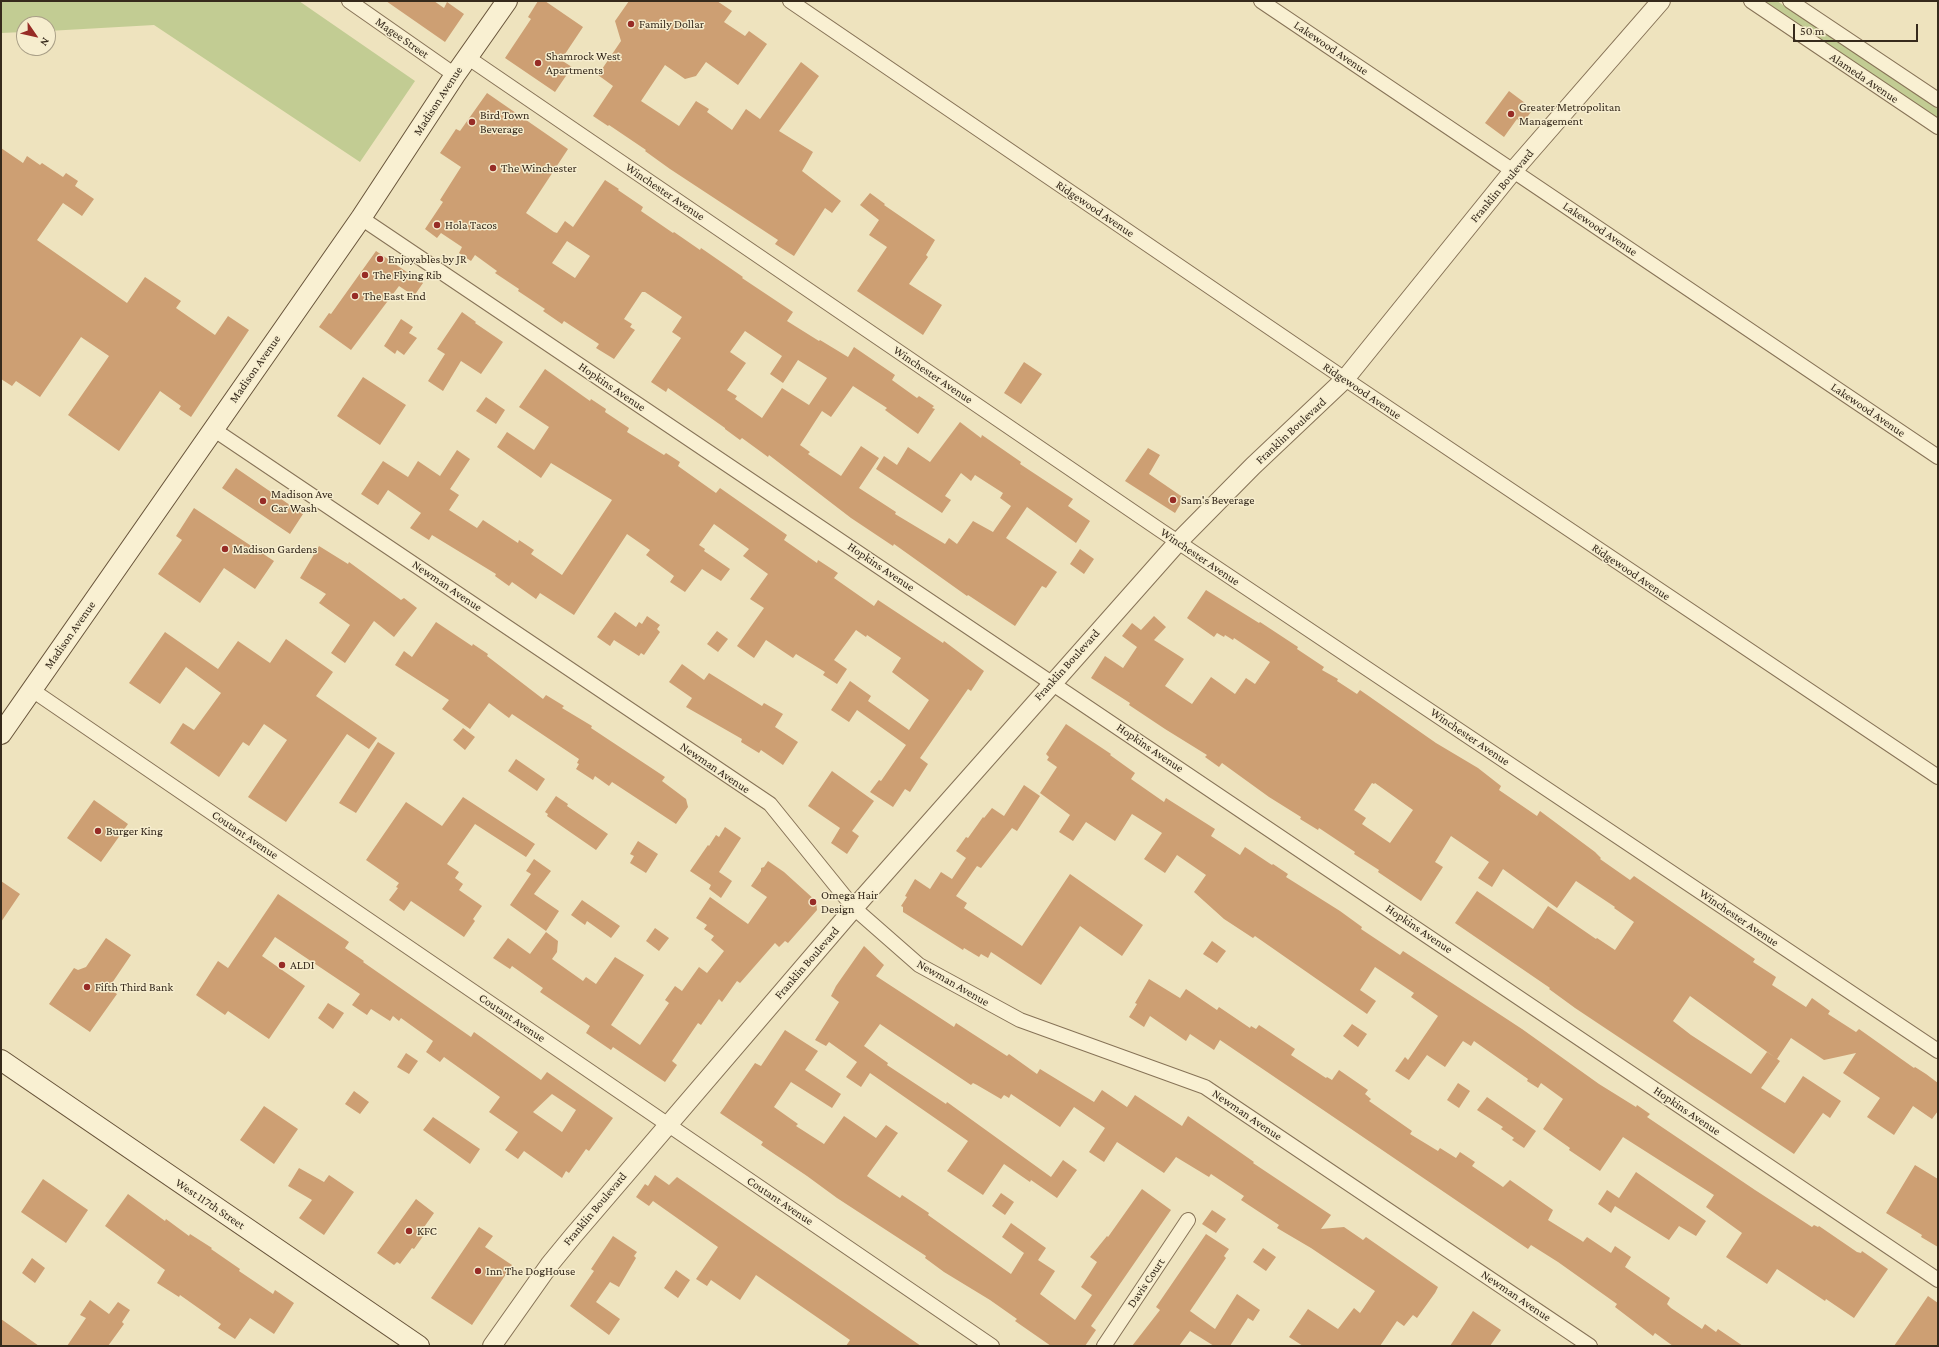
<!DOCTYPE html>
<style>
body{margin:0}
#map{position:relative;width:1939px;height:1347px;overflow:hidden;background:#eee3be;font-family:"Crimson Pro",serif}
canvas{display:block}
.frame{position:absolute;inset:0;border:2px solid #362a1c;pointer-events:none}
.north{position:absolute;left:16px;top:16px;width:40px;height:40px;box-sizing:border-box;background:#f6edce;border:1px solid #a99f87;border-radius:50%;rotate:124deg;font-size:11px;font-weight:700;line-height:16px;text-align:center;color:#362a1c}
.north::after{content:'';display:block;margin:auto;width:14px;height:18px;background:#972c26;clip-path:polygon(50% 0,100% 100%,50% 72%,0 100%)}
.scale{position:absolute;left:1793px;top:24px;width:125px;height:18px;box-sizing:border-box;border:2px solid #362a1c;border-top:0;padding-left:5px;font-size:12px;line-height:14px;white-space:nowrap;color:#362a1c;-webkit-text-stroke:3px #f6edce;paint-order:stroke}
</style>
<div id="map">
<canvas width="1939" height="1347"></canvas>
<div class="frame"></div>
<div class="north">N</div>
<div class="scale">50 m</div>
</div>
<script>
const ctx = document.querySelector('canvas').getContext('2d');
ctx.lineJoin = 'round';
function paint(path, color) {
  ctx.fillStyle = color;
  ctx.fill(path, 'evenodd');
}
function stroke(path, color, width, dash) {
  ctx.strokeStyle = color;
  ctx.lineWidth = width;
  ctx.lineCap = dash ? 'butt' : 'round';
  ctx.setLineDash(dash || []);
  ctx.stroke(path);
}
function write(font, color, halo, rows, align = 'center') {
  ctx.font = font + ' "Crimson Pro",serif';
  ctx.lineWidth = 3;
  ctx.setLineDash([]);
  ctx.textBaseline = 'middle';
  ctx.strokeStyle = halo;
  ctx.fillStyle = color;
  for (const [text, x, y, turn = 0] of rows) {
    ctx.save();
    ctx.translate(x, y);
    ctx.rotate((+turn || 0) * Math.PI / 180);
    ctx.textAlign = isNaN(turn) ? turn : align;
    if (halo) ctx.strokeText(text, 0, 0);
    ctx.fillText(text, 0, 0);
    ctx.restore();
  }
}
const green = new Path2D(`
 M1 1H299L415 81 360 162 154 25 48 31V24H24V32L1 33Z
 M1762 1H1777L1938 109V120Z`);
const building = new Path2D(`
 M386 1H434L444 8 447 2 464 14 445 42Z
 M538 1H545L583 27 561 60 572 67 555 92 505 58 531 19 528 17Z
 M629 1H717L732 11 724 22 745 36 749 31 767 44 738 85 706 62 696 76 685 79 665 65 641 101 679 126 696 101 709 109 707 112 732 130 746 109 760 119 801 62 819 76 779 131 813 152 802 171 841 201 832 213 825 208 794 256 775 244 778 240 670 169 645 151 646 150 609 125 608 126 593 116 613 86 598 75 621 41 615 21Z
 M1509 91 1533 109 1523 123 1517 119 1504 137 1485 123Z
 M487 93 568 149 526 213 554 232 557 233 565 221 573 227 605 180 619 189 618 190 643 207 641 211 673 233 674 232 700 250 701 248 743 277 742 278 793 312 787 321 819 341 820 340 848 357 854 347 895 375 892 380 917 398 919 396 934 406 932 408 935 409 918 434 885 410 887 408 853 386 831 417 822 411 800 445 810 452 808 454 841 476 861 446 879 458 859 488 896 512 895 514 945 544 949 538 957 544 973 521 993 532 1011 506 1000 498 1003 493 975 475 971 481 961 473 945 496 951 500 942 513 876 469 884 456 897 465 908 447 930 462 960 422 981 438 982 435 1021 462 1020 464 1073 499 1068 506 1090 521 1076 543 1027 507 1006 538 1057 572 1046 588 1042 586 1015 626 968 595 967 596 894 544 893 546 851 518 769 455 768 457 742 438 740 440 725 429V428L668 388 666 392 651 382 681 338 672 332 682 317 645 292H642L624 319 632 324 630 327 635 330 614 359 596 348 599 344 564 321 562 324 543 311 545 309 518 291 519 289 495 273 497 271 475 255 471 261 459 253 462 247 441 233 437 238 425 229 443 202 440 200 461 167 440 153 456 129 460 131ZM567 241 590 256 575 278 552 263ZM745 331 782 356 770 374 783 383 798 360 827 378 809 405 782 388 762 418 735 399 737 396 727 390 746 363 730 352Z
 M1 148 23 163 27 156 40 165 42 163 63 177 66 173 78 181 75 186 94 199 82 216 63 203 37 240 127 303 145 277 181 301 176 308 215 335 228 316 249 330 191 417 179 409 181 406 160 391 119 451 68 415 109 356 81 337 40 397 16 381 12 386 1 379Z
 M870 193 885 204 884 205 935 240 926 255 928 257 909 284 942 305 923 335 857 291 887 247 869 235 879 220 860 205Z
 M376 251 423 283 414 296 399 286 351 350 319 327 329 313 331 314Z
 M462 312 476 322 475 323 503 342 481 374 461 361 443 391 428 381 445 354 437 349Z
 M401 319 413 327 409 333 417 338 404 355 397 350 395 354 384 346Z
 M1024 362 1042 374 1021 404 1004 393Z
 M545 369 590 401 591 399 606 409 605 412 629 428 627 432 664 455 666 453 680 462 678 466 716 493 720 488 787 535 784 540 817 563 818 560 838 573 834 578 874 606 878 600 943 643 944 641 984 671 971 691 968 689 920 758 928 764 910 792 905 789 893 807 870 792 879 780 881 781 906 745 857 710 849 722 831 710 850 681 871 696 868 701 909 730 929 700 892 672 901 658 867 635 866 637 856 630 834 660 847 669 837 684 823 675 825 672 796 654 793 658 766 640 754 658 737 646 764 608 750 599 768 574 743 556 749 549 714 524 699 545 705 549 704 551 730 569 721 581 702 569 685 592 670 582 674 576 646 555 650 550 627 534 574 615 540 593 536 599 512 582 509 586 495 576 496 574 432 535 429 540 410 528 421 513 388 490 378 505 361 494 383 461 408 477 418 461 440 476 457 450 470 459 450 489 459 495 449 510 477 528 483 520 518 543 519 540 534 550 531 554 562 575 612 500 551 463 541 478 497 447 507 432 534 450 549 427 519 407Z
 M363 377 406 405 380 445 337 416Z
 M486 397 505 410 496 424 476 411Z
 M1148 448 1160 455 1149 474 1184 498 1175 513 1125 481Z
 M236 468 303 514 290 534 222 488Z
 M194 508 274 561 255 589 224 568 200 603 158 574 182 540 176 536Z
 M319 546 348 564 349 562 401 600 404 598 417 608 394 637 374 621 345 663 331 653 350 625 319 603 326 594 300 578Z
 M1080 549 1094 559 1084 574 1070 564Z
 M1206 590 1259 623 1260 622 1298 647 1297 649 1324 667 1322 670 1338 679 1337 681 1357 694 1360 690 1436 743 1478 768 1501 786 1499 790 1537 816 1540 811 1595 852 1601 858 1600 859 1630 880 1634 876 1755 959 1753 962 1776 977 1772 985 1806 1007 1812 998 1830 1011 1828 1014 1856 1032 1859 1029 1914 1068 1915 1067 1926 1074 1938 1083V1111L1932 1119 1913 1106 1894 1135 1867 1117 1880 1098 1843 1073 1856 1053 1824 1060 1791 1038 1777 1059 1690 996 1673 1021 1691 1035 1751 1074 1767 1052 1780 1061 1761 1088 1785 1103 1803 1076 1841 1101 1830 1118 1823 1113 1794 1154 1575 1008 1549 989 1550 988 1455 923 1477 891 1533 929 1548 906 1596 939 1597 938 1615 950 1634 922 1614 908 1615 907 1576 881 1557 908 1503 869 1492 887 1478 878 1489 862 1451 836 1435 862 1443 867 1421 901 1378 872 1379 870 1354 854 1355 852 1319 828 1318 830 1300 819 1301 817 1269 797 1222 763 1219 767 1205 757 1207 755 1165 729 1129 705 1130 703 1091 678 1105 656 1123 668 1137 647 1122 636 1132 623 1141 630 1154 616 1166 627 1154 640 1184 659 1165 686 1192 704 1211 677 1235 694 1246 678 1255 684 1270 662 1234 638 1233 640 1225 635 1224 637 1217 633 1214 637 1187 618ZM1372 783 1374 784 1375 783 1413 810 1390 843 1362 824 1366 818 1354 810Z
 M615 612 636 627 639 622 642 624 647 616 660 625 657 629 660 632 644 655 641 653 639 656 614 640 610 646 597 637Z
 M436 622 472 646 473 644 488 654 487 656 543 699 546 695 564 706 562 708 592 726 591 728 665 777 662 781 686 799 688 807 676 824 612 782 609 786 595 776 593 780 576 769 579 764 577 763 579 759 512 714 509 718 489 703 470 729 442 709 449 700 395 665 404 651 412 657Z
 M717 631 728 639 718 652 707 644Z
 M165 632 218 669 238 641 270 663 286 639 333 672 316 696 377 738 369 749 347 734 286 822 248 797 287 740 264 724 249 746 243 742 219 777 170 743 183 723 194 730 221 693 186 667 160 704 129 683Z
 M682 664 704 680 709 673 762 706 764 703 783 714 775 727 798 742 783 765 761 750 759 753 741 742 742 739 686 707 692 698 669 682Z
 M1066 724 1111 754 1110 755 1135 773 1131 779 1164 802 1166 798 1215 829 1211 836 1240 855 1245 847 1272 865 1273 864 1288 874 1286 877 1340 911 1362 927 1361 929 1400 955 1403 951 1522 1029 1599 1084 1636 1107 1637 1105 1650 1114 1647 1117 1755 1190 1812 1227 1814 1225 1818 1227 1819 1226 1857 1252 1861 1253 1862 1251 1888 1269 1854 1318 1826 1299 1825 1301 1777 1269 1767 1284 1726 1257 1742 1233 1706 1207 1714 1195 1623 1137 1600 1171 1569 1150 1570 1148 1543 1129 1563 1099 1541 1083 1538 1088 1527 1081 1528 1079 1474 1041 1471 1046 1463 1041 1445 1067 1427 1055 1409 1080 1395 1071 1405 1057 1408 1060 1438 1016 1411 997 1414 993 1375 967 1360 990 1376 1001 1367 1014 1255 936 1253 938 1224 919 1194 892 1206 875 1177 855 1165 873 1144 859 1162 833 1132 814 1115 841 1086 822 1073 841 1059 832 1070 815 1040 793 1057 767 1047 760 1049 757 1046 754Z
 M463 728 475 737 465 750 453 740Z
 M378 742 395 753 356 813 339 803Z
 M516 759 545 779 537 791 508 771Z
 M832 771 874 801 852 831 859 836 847 854 831 843 840 828 808 806Z
 M1024 785 1040 796 1017 831 1012 828 981 868 977 866 956 896 967 903 964 908 1022 946 1070 874 1143 925 1122 956 1080 926 1041 985 991 952 988 958 981 954 979 957 964 948 963 950 903 912V907L901 906 907 897 905 896 915 879 930 889 941 872 952 879 966 858 956 851 966 837 968 838 983 817 984 818 992 808 1004 816Z
 M556 796 568 804 567 806 608 834 596 850 547 816 548 814 545 812Z
 M463 797 535 844 526 857 475 824 447 864 459 872 455 878 463 884 459 890 482 906 473 919 475 921 464 937 411 901 404 911 389 900 398 888 396 887 399 883 366 860 406 802 442 826Z
 M94 800 128 824 101 862 67 838Z
 M725 827 741 838 719 872 732 881 721 898 709 889 711 885 690 871 708 845 709 846 716 835 719 837Z
 M638 841 658 854 646 873 630 863 634 856 630 854Z
 M534 859 551 871 534 894 559 911 546 931 510 905 531 874 526 871Z
 M768 861 784 872 816 901 817 910 788 943 785 941 779 947 775 943 740 983 737 981 722 1002 719 999 701 1025 698 1023 672 1061 677 1065 665 1082 613 1047 611 1050 586 1033 590 1026 540 992 543 988 512 966 510 969 493 958 508 938 530 954 546 932 558 941 557 952 552 959 583 981 586 977 596 984 615 957 644 975 611 1025 640 1045 669 1003 665 1000 675 986 682 991 699 967 707 973 724 951 711 940 714 936 704 929 707 925 696 918 710 897 748 924 767 897 751 886 761 871V868L764 867Z
 M1 881 20 894 1 922Z
 M278 894 349 942 345 948 364 961 363 962 471 1037 474 1032 541 1080 547 1072 613 1118 589 1151 586 1149 569 1173 566 1171 562 1178 524 1151 518 1159 505 1150 518 1132 489 1112 500 1097 444 1057 440 1062 426 1052 433 1041 401 1018 399 1021 393 1016 390 1021 371 1009 367 1015 352 1005 360 994 275 937 262 956 305 986 269 1039 228 1011 225 1015 196 995 218 961 228 968ZM552 1094 576 1110 562 1132 533 1112Z
 M582 900 620 926 611 938 587 921 585 925 571 915Z
 M655 928 669 938 659 951 646 941Z
 M106 938 131 955 112 983 114 985 111 990 117 994 90 1032 49 1004 74 968 78 970 86 967Z
 M1212 941 1226 951 1217 963 1203 954Z
 M864 946 884 965 876 976 954 1027 956 1023 1007 1056 1009 1054 1037 1074 1040 1069 1094 1102 1102 1090 1127 1107 1135 1095 1182 1126 1188 1116 1254 1162 1253 1163 1331 1215 1321 1229 1344 1227 1363 1240 1366 1237 1438 1287 1435 1293 1417 1318 1413 1315 1404 1326 1397 1321 1380 1346H1303L1289 1337 1308 1309 1338 1329 1354 1308 1360 1313 1375 1291 1311 1248 1277 1228 1279 1225 1241 1200 1244 1196 1211 1174 1209 1177 1176 1157 1164 1173 1117 1142 1104 1162 1089 1152 1105 1128 1074 1107 1060 1127 1011 1094 1009 1098 1004 1095 1001 1099 977 1085 973 1083 971 1085 880 1024 864 1046 888 1063 887 1065 946 1104 947 1102 1051 1177 1063 1160 1077 1170 1057 1198 1031 1180 1030 1182 1004 1164 983 1195 947 1171 968 1141 870 1073 861 1087 846 1077 857 1062 829 1042 826 1046 815 1040 839 1002 831 996 836 986Z
 M1149 979 1180 998 1186 989 1217 1010 1219 1007 1250 1028 1251 1026 1256 1029 1259 1025 1295 1049 1291 1055 1326 1078 1327 1077 1332 1080 1339 1070 1368 1090 1365 1094 1371 1099 1369 1101 1412 1131 1410 1134 1438 1151 1440 1148 1456 1158 1460 1152 1475 1162 1472 1166 1503 1187 1510 1180 1553 1210 1548 1220 1582 1241 1583 1242 1587 1237 1611 1253 1615 1246 1631 1257 1625 1267 1670 1298 1667 1304 1671 1308 1702 1329 1705 1324 1716 1332 1718 1329 1743 1346H1673L1655 1333 1653 1336 1615 1307 1617 1304 1558 1262 1531 1245 1528 1249 1220 1040 1214 1050 1190 1034 1186 1041 1150 1016 1144 1027 1129 1017 1137 1004 1135 1003Z
 M328 1003 344 1013 333 1029 318 1018Z
 M1352 1024 1367 1034 1358 1047 1343 1036Z
 M785 1030 818 1051 805 1070 841 1094 832 1108 791 1082 774 1107 798 1124 796 1126 824 1144 844 1116 876 1138 886 1125 898 1133 867 1176 900 1198 902 1195 929 1213 928 1215 1011 1274 1024 1253 1002 1237 1011 1223 1046 1248 1038 1260 1055 1271 1040 1294 1075 1320 1092 1295 1081 1287 1097 1262 1090 1257 1107 1236 1108 1237 1142 1189 1171 1210 1091 1326 1096 1330 1085 1346H1051L1015 1321 1017 1319 990 1300 944 1272 925 1258 926 1256 837 1198 807 1176 761 1145 763 1142 720 1113 755 1063 761 1066Z
 M406 1053 418 1061 409 1074 397 1067Z
 M1458 1083 1470 1091 1459 1108 1447 1100Z
 M354 1091 369 1102 360 1114 345 1104Z
 M1487 1097 1536 1131 1524 1148 1512 1140 1514 1138 1501 1129 1503 1127 1477 1110Z
 M264 1106 298 1129 274 1164 240 1140Z
 M433 1117 480 1149 470 1164 423 1130Z
 M1915 1165 1938 1179V1247L1921 1237 1922 1235 1886 1213Z
 M299 1168 324 1182 329 1175 354 1192 324 1235 299 1218 312 1200 288 1186Z
 M1636 1172 1706 1221 1696 1236 1679 1226 1669 1240 1615 1206 1611 1213 1598 1204 1607 1190 1619 1198Z
 M655 1175 669 1185 677 1177 921 1346H846L850 1340 756 1275 740 1300 711 1280 707 1286 696 1279 718 1247 653 1201 649 1206 636 1197 645 1184 648 1186Z
 M43 1179 88 1210 66 1243 21 1212Z
 M1001 1193 1014 1202 1005 1215 992 1206Z
 M128 1194 165 1221 166 1219 189 1236 190 1234 212 1248 211 1249 240 1269 239 1271 273 1294 275 1290 294 1303 274 1334 250 1318 235 1339 218 1328 221 1324 180 1295 179 1297 157 1283 165 1270 105 1226Z
 M416 1199 434 1213 422 1230 426 1232 414 1249 412 1248 400 1264 397 1262 394 1265 377 1253Z
 M1212 1210 1226 1219 1216 1233 1202 1224Z
 M479 1227 493 1236 485 1247 512 1265 472 1325 431 1298Z
 M1206 1234 1229 1249 1224 1256 1226 1258 1190 1311 1215 1329 1237 1294 1260 1310 1253 1321 1248 1318 1230 1346H1214L1190 1331 1179 1346H1132L1160 1310 1156 1307Z
 M613 1236 637 1252 634 1256 636 1258 619 1287 610 1282 596 1302 620 1319 609 1335 570 1306 594 1271 591 1269Z
 M1263 1248 1276 1257 1266 1271 1253 1262Z
 M32 1258 45 1268 35 1283 22 1273Z
 M676 1270 690 1280 678 1298 664 1288Z
 M1928 1296 1938 1303V1346H1894Z
 M90 1300 109 1314 118 1302 130 1310 122 1322 124 1324 108 1346H67L86 1318 80 1315Z
 M1473 1311 1501 1330 1490 1346H1450Z
 M1 1319 39 1346H1Z`);
const minor = new Path2D(`
 M349 1 455 75
 M790 1 1345 379 1938 777
 M1261 1 1938 457
 M1751 1 1938 127
 M1790 1 1938 100
 M467 57 1160 530 1938 1051
 M361 218 1938 1280
 M213 429 770 804 854 908 919 965 1020 1020 1205 1087 1590 1346
 M32 690 992 1346
 M1104 1346 1188 1220`);
const tertiary = new Path2D(`
 M492 1346 550 1264 573 1236 854 908 1178 542 1253 466 1345 379 1513 171 1661 1`);
const secondary = new Path2D(`
 M1 734 361 218 455 75 507 1
 M1 1060 419 1346`);
const markers = [
 [631,24,4,"#972c26"],
 [538,63,4,"#972c26"],
 [1511,114,4,"#972c26"],
 [472,122,4,"#972c26"],
 [493,168,4,"#972c26"],
 [437,225,4,"#972c26"],
 [380,259,4,"#972c26"],
 [365,275,4,"#972c26"],
 [355,296,4,"#972c26"],
 [1173,500,4,"#972c26"],
 [263,501,4,"#972c26"],
 [225,549,4,"#972c26"],
 [98,831,4,"#972c26"],
 [813,902,4,"#972c26"],
 [282,965,4,"#972c26"],
 [87,987,4,"#972c26"],
 [409,1231,4,"#972c26"],
 [478,1271,4,"#972c26"]
];
const poiNames = [
 ["Family Dollar",639,24],
 ["Shamrock West",546,56],
 ["Apartments",546,70],
 ["Greater Metropolitan",1519,107],
 ["Management",1519,121],
 ["Bird Town",480,115],
 ["Beverage",480,129],
 ["The Winchester",501,168],
 ["Hola Tacos",445,225],
 ["Enjoyables by JR",388,259],
 ["The Flying Rib",373,275],
 ["The East End",363,296],
 ["Madison Ave",271,494],
 ["Car Wash",271,508],
 ["Sam's Beverage",1181,500],
 ["Madison Gardens",233,549],
 ["Burger King",106,831],
 ["Omega Hair",821,895],
 ["Design",821,909],
 ["ALDI",290,965],
 ["Fifth Third Bank",95,987],
 ["KFC",417,1231],
 ["Inn The DogHouse",486,1271]
];
const streetNames = [
 ["Magee Street",402,38,35],
 ["Lakewood Avenue",1331,48,34],
 ["Alameda Avenue",1864,78,34],
 ["Madison Avenue",438,101,-57],
 ["Franklin Boulevard",1502,186,-50],
 ["Winchester Avenue",665,192,34],
 ["Ridgewood Avenue",1095,209,34],
 ["Lakewood Avenue",1600,229,34],
 ["Madison Avenue",255,369,-55],
 ["Winchester Avenue",933,375,34],
 ["Hopkins Avenue",612,387,34],
 ["Ridgewood Avenue",1362,391,34],
 ["Lakewood Avenue",1868,410,34],
 ["Franklin Boulevard",1291,431,-43],
 ["Winchester Avenue",1200,557,34],
 ["Hopkins Avenue",881,567,34],
 ["Ridgewood Avenue",1631,572,34],
 ["Newman Avenue",447,586,34],
 ["Madison Avenue",70,635,-55],
 ["Franklin Boulevard",1067,665,-48],
 ["Winchester Avenue",1470,737,34],
 ["Hopkins Avenue",1150,748,34],
 ["Newman Avenue",715,768,34],
 ["Coutant Avenue",245,835,34],
 ["Winchester Avenue",1739,918,34],
 ["Hopkins Avenue",1419,929,34],
 ["Franklin Boulevard",807,963,-49],
 ["Newman Avenue",953,983,30],
 ["Coutant Avenue",512,1018,34],
 ["Hopkins Avenue",1687,1111,34],
 ["Newman Avenue",1247,1115,34],
 ["Coutant Avenue",780,1201,34],
 ["West 117th Street",210,1204,34],
 ["Franklin Boulevard",595,1209,-50],
 ["Davis Court",1146,1283,-56],
 ["Newman Avenue",1516,1296,34]
];
paint(green, '#c2cc93');
paint(building, '#cd9f73');
stroke(minor, '#877357', 16);
stroke(tertiary, '#877357', 20);
stroke(secondary, '#68543a', 22);
stroke(minor, '#f9f0d2', 14);
stroke(tertiary, '#f9f0d2', 18);
stroke(secondary, '#f9f0d2', 20);
for (const [x, y, r, color] of markers) {
  const dot = new Path2D();
  dot.arc(x, y, r, 0, 2 * Math.PI);
  ctx.fillStyle = color;
  ctx.fill(dot);
  stroke(dot, '#f6edce', 1.5);
}
write('12px', '#362a1c', '#f6edce', poiNames, 'left');
write('12px', '#362a1c', '#f6edce', streetNames);
</script>
